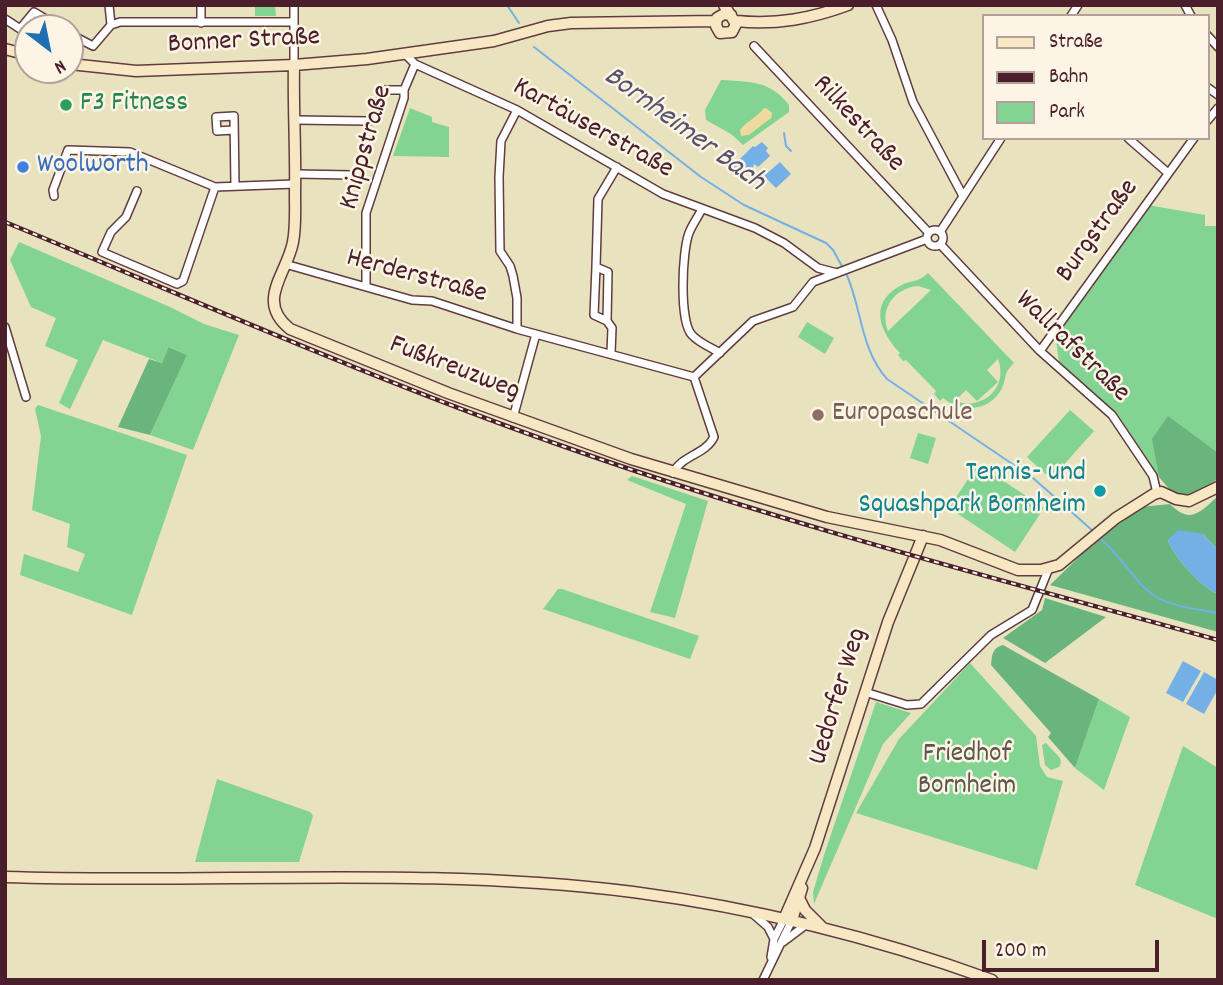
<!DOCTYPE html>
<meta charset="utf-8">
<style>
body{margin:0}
#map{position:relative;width:1223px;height:985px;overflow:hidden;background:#e9e2bf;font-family:Dekko,sans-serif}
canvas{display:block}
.frame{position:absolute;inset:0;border:7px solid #4a1f2b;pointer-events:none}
.legend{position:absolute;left:982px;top:14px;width:228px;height:126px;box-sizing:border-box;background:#fcf5e5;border:2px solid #b59f9b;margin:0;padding:9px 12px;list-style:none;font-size:21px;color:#4a1f2b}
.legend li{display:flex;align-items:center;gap:14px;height:35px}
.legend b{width:35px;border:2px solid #b59f9b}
.north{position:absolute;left:14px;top:14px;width:70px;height:70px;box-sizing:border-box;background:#fcf5e5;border:2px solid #b59f9b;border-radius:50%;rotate:148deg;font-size:19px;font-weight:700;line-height:28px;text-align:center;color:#4a1f2b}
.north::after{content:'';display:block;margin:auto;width:24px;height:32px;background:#1f6fb2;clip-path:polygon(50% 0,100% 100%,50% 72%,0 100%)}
.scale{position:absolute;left:982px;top:940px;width:177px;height:32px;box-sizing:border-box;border:4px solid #4a1f2b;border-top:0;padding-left:9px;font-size:21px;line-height:24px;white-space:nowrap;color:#4a1f2b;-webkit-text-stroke:5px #fcf5e5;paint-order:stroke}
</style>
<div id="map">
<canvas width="1223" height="985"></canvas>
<div class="frame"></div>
<ul class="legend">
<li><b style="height:9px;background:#f7e8c3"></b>Straße</li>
<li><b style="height:9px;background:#4a1f2b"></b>Bahn</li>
<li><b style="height:19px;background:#83d393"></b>Park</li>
</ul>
<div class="north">N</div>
<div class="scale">200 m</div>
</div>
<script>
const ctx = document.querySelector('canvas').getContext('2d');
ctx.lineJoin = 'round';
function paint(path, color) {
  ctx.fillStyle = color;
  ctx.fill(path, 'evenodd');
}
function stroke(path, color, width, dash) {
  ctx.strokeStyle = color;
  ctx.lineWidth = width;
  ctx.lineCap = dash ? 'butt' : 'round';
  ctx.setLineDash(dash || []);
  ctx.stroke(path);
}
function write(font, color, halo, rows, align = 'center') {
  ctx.font = font + ' Dekko,sans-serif';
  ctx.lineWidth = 5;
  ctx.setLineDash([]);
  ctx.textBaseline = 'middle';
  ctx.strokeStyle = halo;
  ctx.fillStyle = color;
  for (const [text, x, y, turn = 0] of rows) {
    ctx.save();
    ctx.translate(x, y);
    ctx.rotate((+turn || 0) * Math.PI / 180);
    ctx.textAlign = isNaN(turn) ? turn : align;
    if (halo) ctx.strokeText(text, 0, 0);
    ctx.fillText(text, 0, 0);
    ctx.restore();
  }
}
const green = new Path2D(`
 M255 5H275L276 16H255Z
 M721 80C751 82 769 80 789 105V112L743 145 731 134 706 120 705 110ZM766 108 772 113 771 118 750 132 740 130Z
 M410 108 432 117V122L449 127V157L393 156Z
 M1148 205 1205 215V226H1216L1218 479 1173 493 1159 477 1118 415 1059 363 1056 339 1094 278Z
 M19 242 170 307 204 324 239 335 193 450 150 435 187 355 170 347 162 363 103 340 70 409 59 403 78 360 45 346 56 318 31 307 10 260Z
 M928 273 1014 363C1002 375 1008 375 1002 388 991 411 962 414 943 398L940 401 934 394 936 391 906 360 903 361 898 355 900 353C881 333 868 305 898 287 911 279 916 284 928 273ZM918 286 931 290 888 331C879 308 895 288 918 286ZM998 359C1009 388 982 411 955 401L966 390 977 401 998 382 987 370Z
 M807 322 834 338 825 354 798 337Z
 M38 405 187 455 132 615 20 575 24 554 78 572 85 554 67 547 70 524 32 510 41 436 35 409Z
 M1070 410 1094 431 1051 479 1027 457Z
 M918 433 936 438 928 464 910 458Z
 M978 464 1044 508 1015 552 949 508Z
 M632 476 708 501 675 618 650 612 686 504 627 480Z
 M558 589H562L699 636 690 659 543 609Z
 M970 663 1036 736 1040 766 1047 777 1063 781 1037 870 856 813 899 739Z
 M1099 699 1130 717 1104 790 1075 768Z
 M876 702 911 713 883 744 814 904 813 892 825 852Z
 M1046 743 1060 758 1061 763 1059 767 1051 770 1045 765 1042 745Z
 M1183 746 1218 768V919L1135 885Z
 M217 779 310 812 313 816 299 862H195Z`);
const forest = new Path2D(`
 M169 347 187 355 150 435 118 427 149 359 162 363Z
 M1168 416 1218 453V479L1193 495 1173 493 1159 477 1152 439Z
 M1218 496V550L1203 534 1168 540C1173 556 1202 588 1218 594V632L1050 585 1090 546 1141 507 1170 504C1191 525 1200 512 1218 496Z
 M1045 598 1106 617 1045 663 1003 638 1042 610Z
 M1003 645 1099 699 1075 768 1048 737 1051 733 991 665C992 655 992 648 1003 645Z`);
const sand = new Path2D(`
 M764 108 772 113 771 118 749 135 741 136 740 130C745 122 758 117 764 108Z`);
const water = new Path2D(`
 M762 142 768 148 766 151 770 156 758 167 754 164 751 174H746L745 178 737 177 733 171 735 164 753 146 755 147Z
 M780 162 791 174 776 188 764 176Z
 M1178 530 1203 534 1218 550V594C1202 588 1173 556 1168 540Z
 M1183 661 1201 671 1183 702 1166 693Z
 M1204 672 1218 680V689L1204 714 1186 704Z`);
const stream = new Path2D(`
 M507 5 519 23
 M534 47 701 177 744 205 826 243 833 250 843 268
 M784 133 786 146 791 151
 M846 273C862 308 860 349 887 379L1033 478 1093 531
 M1102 540C1121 556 1135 583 1155 596 1172 607 1198 609 1218 613`);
const street = new Path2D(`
 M109 5 111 25
 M201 5V23
 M294 5V65
 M876 5 892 40 913 102 963 196
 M1185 5 1191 16
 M1071 16 1078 5
 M5 19 28 34
 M20 29 34 12 61 28
 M70 34 93 46 111 25 120 22H294
 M1207 35 1218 47
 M754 46 929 233
 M405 54 415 64 517 110 663 194 755 228 784 243 818 268 837 273
 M1207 87 1218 95
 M517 110 501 141 499 177 500 251 510 266 513 276 517 298V329
 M295 120 367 121 373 120 384 90H404
 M1207 121 1218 108
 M233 130 217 131 216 117 234 116 235 186
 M1128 138 1168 173
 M296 174 352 175
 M137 191 126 217 111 232 102 252 177 284 183 281 215 187
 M54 196 53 190 68 150 130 152 215 187 295 184
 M702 209C698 217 692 225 689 233 682 251 679 322 692 335 699 343 712 348 720 353
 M927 238a8 8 0 1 1 16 0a8 8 0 1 1-16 0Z
 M940 232 1001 138
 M940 244 1040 351 1112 415 1153 476 1157 493
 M285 264 412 300 432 301 517 329 694 377
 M596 267 594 315 607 321
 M366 286V213L404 98V90L415 64
 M5 327 26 397
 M1040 351 1194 138
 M611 353 612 328 607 321 608 272 596 267 598 199 617 167
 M694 377 753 321 793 307 813 282 927 239
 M513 418 536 334
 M673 473C682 455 705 455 714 437L694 377
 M865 692 907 705 921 704 991 635 1032 610 1049 568
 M752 913 768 927 774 939
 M783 942 807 924
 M771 957 774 939 784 919
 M763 980 792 920`);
const secondary = new Path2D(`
 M724 5 736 24 732 32 720 33 716 26 717 18 724 14 731 15
 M736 21C776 25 810 19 848 5
 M5 49 28 55
 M70 64 136 71 294 65 367 59 494 41 548 26 571 23 716 21
 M294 65C293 107 296 151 295 194 295 209 296 226 293 242 287 274 255 301 290 329L448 393 631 459 827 517 940 540 1018 570H1041L1059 565 1116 518 1154 494 1161 492 1176 499 1189 501 1218 487
 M5 877C214 884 425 866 633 892 756 908 876 938 992 980
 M800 900 805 910 822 927
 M784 919 815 848 888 622 923 536
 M792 920 802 888`);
const rail = new Path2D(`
 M5 222C194 300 381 383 574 450 785 524 1002 580 1218 640`);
const markers = [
 [66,105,7,"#2e9e5b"],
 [23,167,7,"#3f7fe0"],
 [818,415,7,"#8d6e63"],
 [1100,491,7,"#0f9aa8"]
];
const streetNames = [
 ["Bonner Straße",244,43,-3],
 ["Rilkestraße",857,125,47],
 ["Kartäuserstraße",592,130,29],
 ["Knippstraße",368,148,-74],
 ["Burgstraße",1099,232,-54],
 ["Herderstraße",416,278,15],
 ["Wallrafstraße",1071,348,44],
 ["Fußkreuzweg",454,370,21],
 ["Uedorfer Weg",840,697,-73]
];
const leisureNames = [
 ["F3 Fitness",80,105]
];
const shopNames = [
 ["Woolworth",37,167]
];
const educationNames = [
 ["Europaschule",832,415]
];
const cultureNames = [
 ["Tennis- und",1086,475],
 ["Squashpark Bornheim",1086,507]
];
const parkNames = [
 ["Friedhof",967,756],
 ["Bornheim",967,788]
];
const waterNames = [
 ["Bornheimer Bach",683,131,36]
];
paint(green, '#83d393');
paint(forest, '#6ab57d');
paint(sand, '#eeda9e');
paint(water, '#74b0e5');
stroke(stream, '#74b0e5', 2);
stroke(street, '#623c41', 10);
stroke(secondary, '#623c41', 13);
stroke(street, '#fff', 7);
stroke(secondary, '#f7e8c3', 10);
stroke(rail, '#4a1f2b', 4.5);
stroke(rail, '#fcf5e5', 2, [5]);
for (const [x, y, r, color] of markers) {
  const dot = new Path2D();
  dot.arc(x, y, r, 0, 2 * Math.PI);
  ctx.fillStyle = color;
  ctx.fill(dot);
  stroke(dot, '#fcf5e5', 2.5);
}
write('28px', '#4a1f2b', '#fcf5e5', streetNames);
write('28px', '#27864d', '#fcf5e5', leisureNames, 'left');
write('28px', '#366cbe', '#fcf5e5', shopNames, 'left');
write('28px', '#785e54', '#fcf5e5', educationNames, 'left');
write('28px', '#0d838f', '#fcf5e5', cultureNames, 'right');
write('28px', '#5b554a', '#fcf5e5', parkNames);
write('italic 30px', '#59526c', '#fcf5e5', waterNames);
</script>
